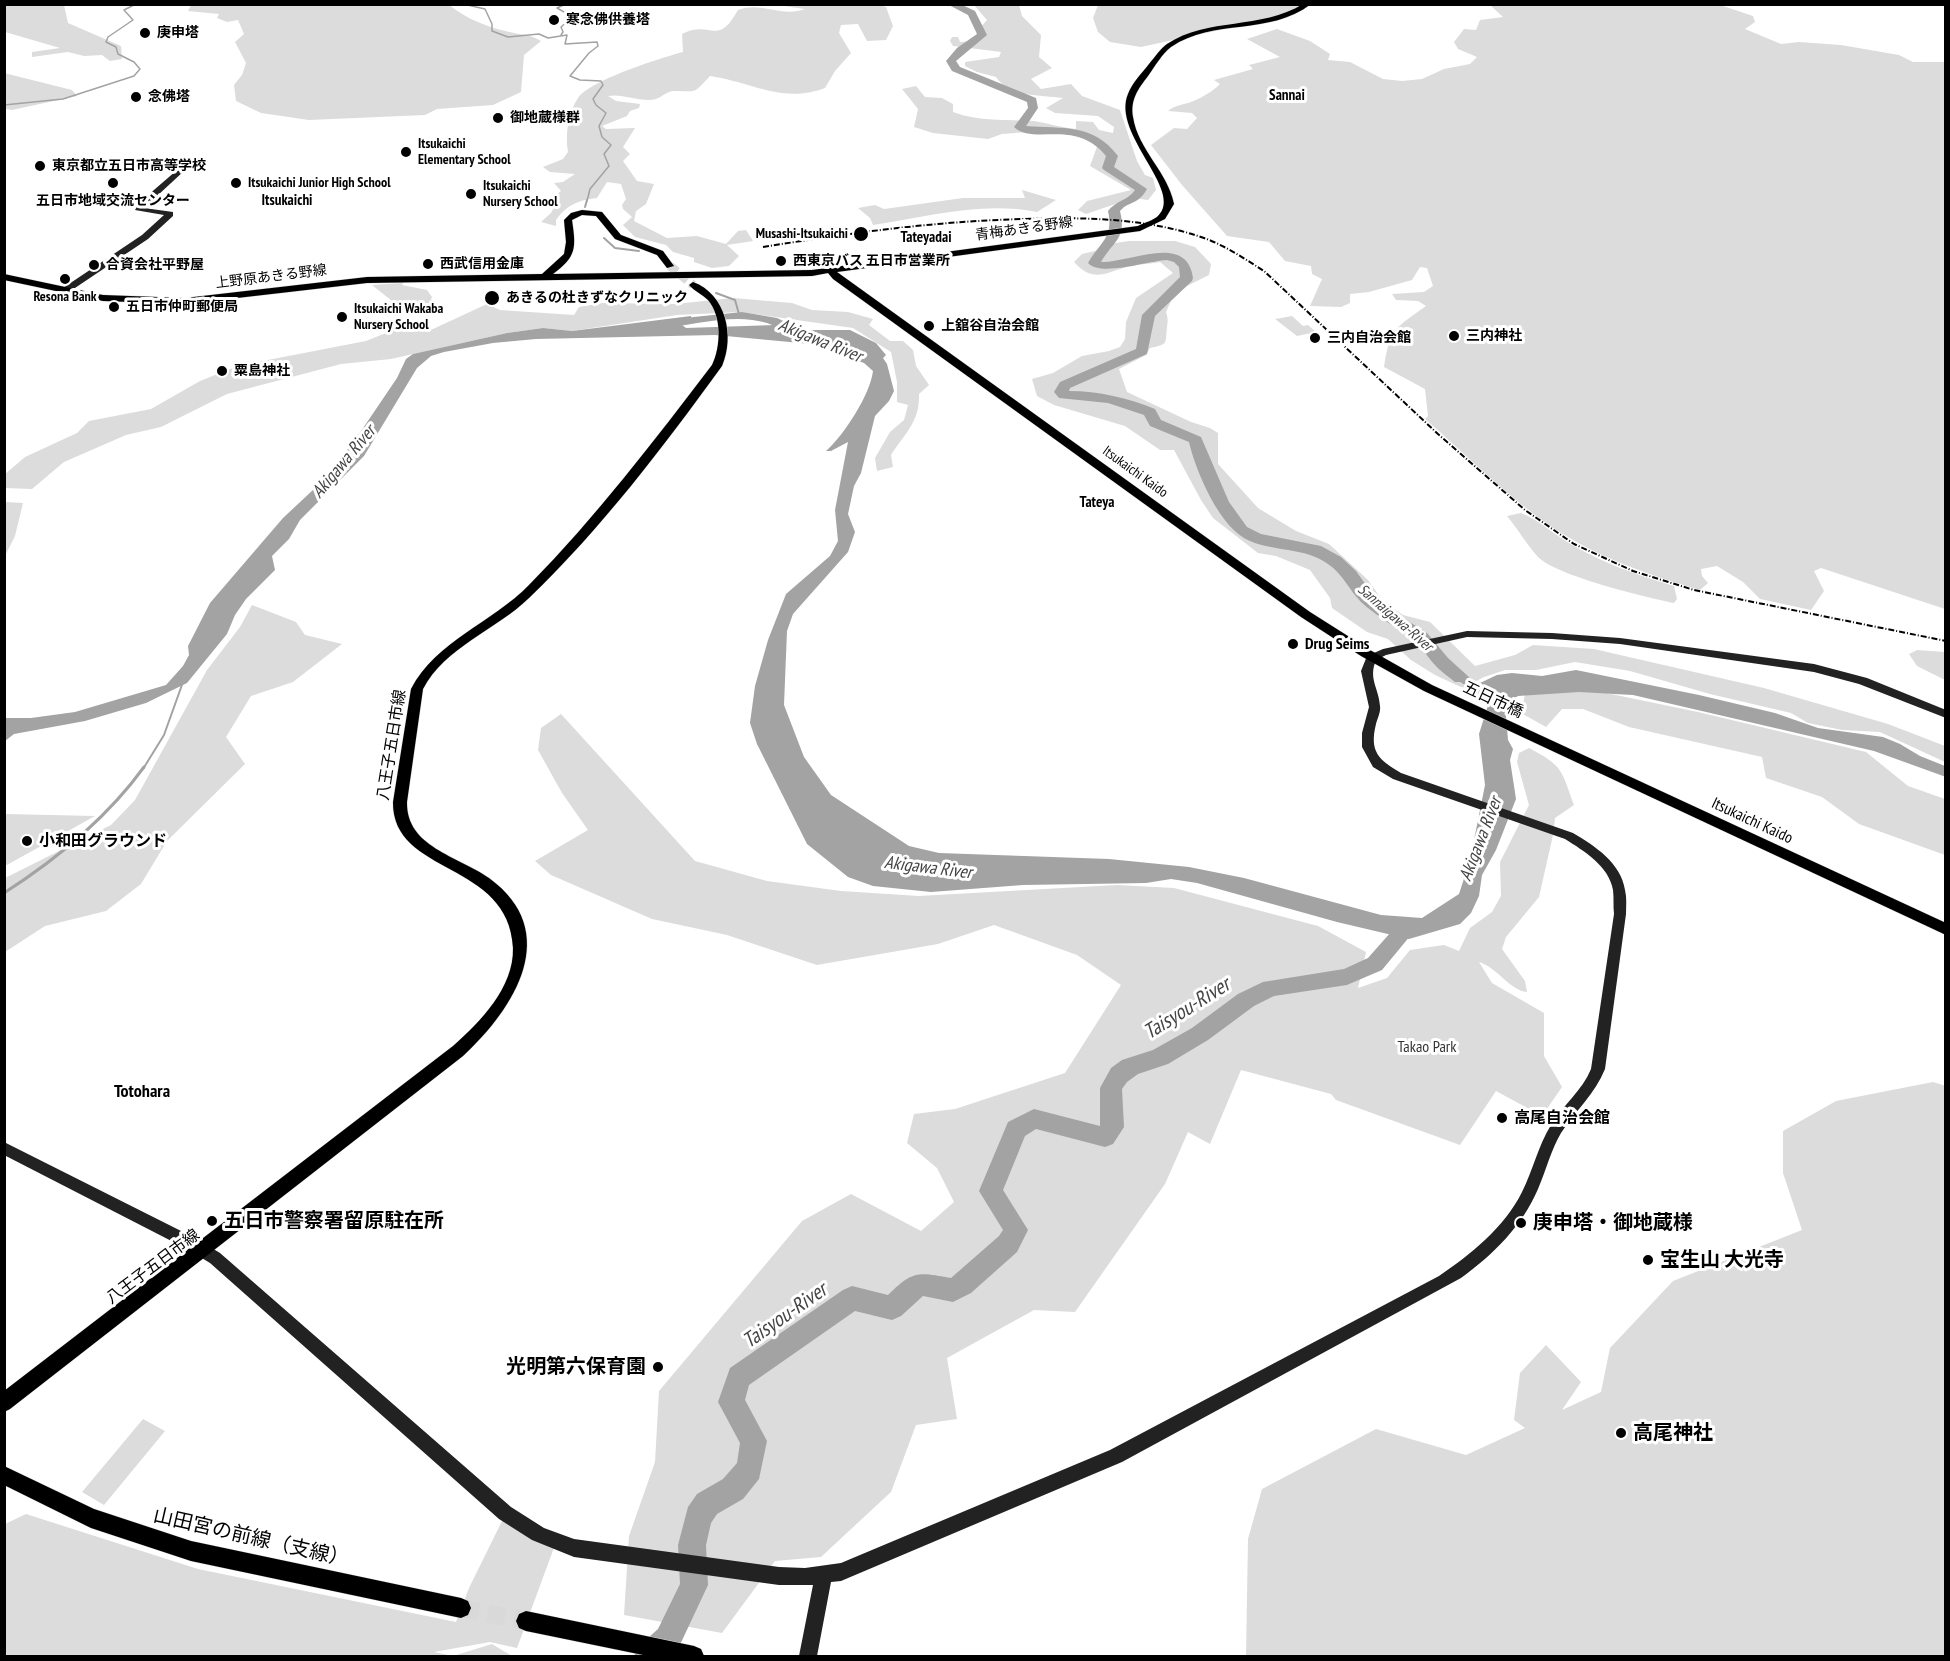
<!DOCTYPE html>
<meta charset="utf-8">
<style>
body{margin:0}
#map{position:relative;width:1950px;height:1661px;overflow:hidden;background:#fff;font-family:"PT Sans Narrow",sans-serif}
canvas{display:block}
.frame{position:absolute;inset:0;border:6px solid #000;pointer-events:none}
</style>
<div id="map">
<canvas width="1950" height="1661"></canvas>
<div class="frame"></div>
</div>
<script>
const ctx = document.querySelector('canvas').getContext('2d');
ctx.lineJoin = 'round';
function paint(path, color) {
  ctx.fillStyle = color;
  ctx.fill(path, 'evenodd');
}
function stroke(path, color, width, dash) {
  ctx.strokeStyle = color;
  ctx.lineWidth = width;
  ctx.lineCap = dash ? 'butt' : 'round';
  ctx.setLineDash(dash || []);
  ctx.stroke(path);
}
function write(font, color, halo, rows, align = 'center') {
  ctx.font = font + ' "PT Sans Narrow","Noto Sans JP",sans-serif';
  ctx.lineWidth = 6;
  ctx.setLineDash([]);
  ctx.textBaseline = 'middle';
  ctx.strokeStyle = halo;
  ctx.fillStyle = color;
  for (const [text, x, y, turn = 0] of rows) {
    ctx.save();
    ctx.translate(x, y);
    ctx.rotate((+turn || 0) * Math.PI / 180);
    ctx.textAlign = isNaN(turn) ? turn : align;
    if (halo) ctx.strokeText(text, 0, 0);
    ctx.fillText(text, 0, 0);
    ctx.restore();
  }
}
const green = new Path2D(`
 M876 4 886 7 893 26 886 40 867 41 858 24 841 25 839 33 851 53 835 71 825 88C782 104 752 82 710 76 692 95 698 91 674 91 667 91 662 97 656 99 641 103 623 93 608 96L616 101 640 104 639 108 630 111 627 116 602 126 606 129 635 128 623 147 630 154 623 161 637 181 654 184 646 204 636 211 634 221 667 238 697 236 726 244 738 231 746 230 753 241 727 245 739 256 729 266 712 268 694 262V258L673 252 666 245 635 237 623 225 632 217 623 209 622 205 626 199 621 184 607 182 597 198C578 200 567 205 556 220V226L541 222 551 213 558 200 556 195 561 191 554 183 563 182 575 174 550 172 543 167 563 159 568 152C565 135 568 113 578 98 591 80 660 58 683 52L682 34C711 19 717 48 738 10 762 1 781 18 805 9L777 5Z
 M4 5H64L68 23 121 46 122 59 110 61 102 55 84 56 68 52 32 57V52L60 48 5 32Z
 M191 5H449C468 20 490 28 514 33 524 35 531 35 541 41L524 55 521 92 493 105 437 109 425 115 309 120 261 113 236 101 234 85 242 75 246 63 235 42 244 34 238 20 227 22 217 18 219 14 188 11Z
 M974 5H1019L1022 16 1041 35 1039 57 1052 68 1031 79 1041 89 1071 84 1082 96 1120 110 1137 161 1145 175 1153 178 1156 190 1148 200 1133 198 1086 214 1078 210 1087 201 1131 190 1090 166 1098 144 1074 133 1054 130 1002 134 988 139 933 133 914 127 918 109 902 89 916 86 925 97 942 98 953 104V112C979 122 1006 119 1034 121 1048 123 1062 128 1076 129V121L1093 122 1099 130 1113 133 1114 127 1098 116 1055 113 1046 108 1063 98C1040 95 1009 97 996 77L977 72 965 66V62L999 57 1001 52 953 46 950 41 952 37H958L960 42 977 41 980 28 987 20Z
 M1098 5H1301L1279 17 1141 47 1110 42 1098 32 1093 18Z
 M1490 5H1720L1753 16 1755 22 1745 29 1781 44 1799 42 1841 45 1899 55 1913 62H1945V609L1821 568 1814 571 1824 591 1811 610 1760 599 1743 582 1717 566 1701 569 1702 576 1708 583 1700 590C1649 575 1599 558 1555 529 1508 498 1468 456 1425 419L1428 416 1425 389 1384 367C1390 327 1396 328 1426 306L1418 301 1396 300 1392 294 1424 292 1433 286 1427 268 1420 267 1412 280 1369 292 1350 294V303L1341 307 1310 306 1322 279 1312 274 1311 266 1285 261 1269 242 1227 236 1182 185 1151 145 1174 128 1187 129 1197 118 1192 113 1168 111C1175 105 1183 105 1191 102 1201 98 1212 92 1220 84L1214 80 1253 69 1249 65 1280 57 1247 39 1277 29 1310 41 1330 54 1328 60 1350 62 1383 79 1402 81 1422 79 1444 69 1470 64 1477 57 1458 49 1454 42 1464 29 1476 30 1480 20 1503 17Z
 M4 73 72 90 77 96 12 110 5 109Z
 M1022 190 1056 200 1037 212C981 201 928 217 873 225L870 218 858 208 875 205 884 209 963 198H1025Z
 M1129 241H1175L1195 247 1211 264 1209 275 1175 292 1166 312C1168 319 1168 320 1167 327 1165 344 1169 344 1150 348L1146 355 1119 369 1127 392 1191 422 1210 428 1218 433V464L1258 508 1296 531 1329 544 1368 580 1383 601 1403 615 1430 622 1475 666 1515 655 1533 645 1594 649 1764 688 1888 724 1945 746V762L1880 732 1842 730 1808 723 1791 713 1710 694 1630 671 1575 662 1536 670H1505L1484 677 1463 688 1435 675 1411 660 1388 639 1367 632 1332 608 1330 598 1310 570 1276 556 1258 553 1213 518 1201 500 1174 450H1160L1125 426 1054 405 1037 396 1032 379 1053 373 1082 356 1109 351 1120 347 1125 339 1126 322 1136 298 1173 273 1160 262C1150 264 1137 264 1127 267 1105 273 1093 283 1074 262L1082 254 1099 250 1102 245Z
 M403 283 402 285 427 290 432 297 431 299 436 304 407 313 372 285Z
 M733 298 792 303 812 310 848 312 873 319 869 325 890 341H903L913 350 916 366 929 385 919 394C920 422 905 433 891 455L893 467 877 471 875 458 890 432 904 420 908 405 897 402V382L891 352 853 328 740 312 677 315 572 331 543 328 507 333 391 359 341 364 227 394 161 427 126 435 64 462 32 489 5 488 4 475 25 457 77 433 89 421 151 409 200 381 230 369 247 364 366 341 391 331 433 329 487 304 500 310 574 315 579 307 602 303 675 304Z
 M1292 316 1303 326 1308 325 1316 332 1297 336 1275 319Z
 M5 502 23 503 15 536 5 556Z
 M1521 513C1538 519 1553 534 1569 543 1602 563 1637 575 1674 586L1677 599 1674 603C1645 597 1557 576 1538 557 1527 545 1518 529 1507 516Z
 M252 605 296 622 305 635 342 644 293 682 251 696 226 737 245 764 167 841 141 884 106 911 45 926 5 952V878L111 825 135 800 207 670 240 627Z
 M1917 650 1945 652V680L1917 666 1909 654Z
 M1587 689 1698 712 1866 752 1908 786 1945 799V855L1859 824 1822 797 1766 778 1762 757 1629 727 1583 709H1562L1546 727 1521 713 1525 694Z
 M561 714 695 861 767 881 841 891 919 896 1117 885 1174 888 1318 926 1366 952 1358 988 1387 978 1410 950 1444 945 1459 951 1470 928 1492 912 1501 896 1500 862 1529 805 1517 762 1519 753 1529 748C1563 766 1561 769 1574 805L1555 818 1553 835 1539 897 1506 937 1502 949 1525 981 1527 992C1509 990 1498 968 1479 962L1492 983 1544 1013V1056L1562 1087 1542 1116 1496 1091 1460 1145 1336 1100 1331 1094 1241 1070 1210 1144 1188 1132 1165 1184 1075 1312 1034 1310 947 1358 957 1419 916 1425 891 1492 821 1557 775 1561 722 1633 624 1615 629 1536 655 1462 659 1391 802 1221 851 1194 921 1231 954 1202 937 1168 907 1143 914 1114 955 1109 1065 1073 1121 985 1077 955 994 925 938 944 817 965 727 935 652 919 551 875 535 861 588 830 562 793 538 750 541 728Z
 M5 814 95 816 5 866Z
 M1933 1082 1946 1086 1945 1656H1246L1248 1539 1262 1489 1376 1429 1466 1455 1525 1428 1514 1420 1520 1373 1546 1345 1581 1382 1562 1410 1601 1392 1610 1348 1673 1281 1802 1230 1783 1173V1131L1836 1101Z
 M143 1419 165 1431 104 1505 82 1492Z
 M26 1514 198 1569 456 1622 469 1588 504 1517 555 1545 517 1648 490 1642 434 1652 453 1656 492 1644 512 1656H5V1524Z`);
const water = new Path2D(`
 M691 316V322L682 325 686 328 775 325 797 330H850L876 343 886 355 883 358 887 364 894 391 889 401 875 416 861 473 854 486 848 514 855 532 848 552 793 614 787 631 784 705 804 757 831 795 909 846 939 853 1109 859 1189 867 1244 878 1381 915 1422 918 1459 894 1470 860 1485 785 1479 734 1489 702C1474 688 1452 682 1442 662L1475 683H1480L1497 675 1512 673 1542 676 1576 670 1699 695 1775 713 1818 728 1883 737 1900 744 1920 756 1945 766 1946 777 1874 751 1633 695 1579 692 1518 696 1505 704 1508 740 1513 749 1510 760 1516 799 1496 850 1482 875 1479 896 1471 913 1460 924 1409 939 1337 922 1197 883 1171 879 1146 883 1023 885 931 892 873 886 848 877 807 844 757 744 750 723 755 686 768 640 786 594 830 556 838 541 835 510 848 442 831 451H826C844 435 870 395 873 371L864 363 811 344 715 335 536 339 493 343 444 352 431 356 417 368 364 456 300 520 289 539 272 556 275 570 246 599 235 615 227 634 187 683 146 703 85 721 14 734 5 741V718H31L75 712 166 685 183 666 189 655 188 646 210 603 283 518 314 489 353 443 397 378 406 359 413 354 507 333 543 328 572 331Z`);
const streamFar2 = new Path2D(`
 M463 4 485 9 492 24V31L508 37 539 34 548 38 567 35 565 44 597 42 598 46 589 53 570 76 580 80 601 81 603 85 593 99 596 105 606 113 599 126 602 137 611 145 604 154 609 166 590 189 587 201
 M561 35 563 32 561 27 573 17 557 8 566 4
 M4 105 63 99 134 76 140 69 134 62 118 54 116 47 106 42 108 37 133 20 124 10 136 4`);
const streamFar1 = new Path2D(`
 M585 207 587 200
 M604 238 615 248 639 251
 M716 293 735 300 739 314
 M143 769 164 735 183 682`);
const stream = new Path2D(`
 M4 893C57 859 107 818 144 767`);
const river = new Path2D(`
 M947 4H960L975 11 987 35 956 61 960 67 1036 98 1038 108 1026 126C1063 129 1093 123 1118 156L1114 167 1147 189C1137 206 1130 200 1120 211 1127 239 1113 241 1101 262 1130 263 1187 232 1193 278L1192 281 1155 316 1147 354 1070 388 1069 391C1099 391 1128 398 1155 409L1161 420 1201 437 1229 502 1247 527 1261 534 1321 546 1341 557 1356 571 1371 592 1397 614 1427 633 1448 658 1470 678 1467 682H1455C1448 676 1440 671 1434 664 1427 656 1421 646 1413 640 1396 627 1378 617 1361 602 1349 590 1343 574 1328 564 1304 547 1276 552 1250 541 1220 529 1196 472 1189 442L1150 426 1144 415 1108 403 1059 398 1054 392 1060 382 1136 349 1142 315 1180 277 1179 267 1174 262 1167 260C1147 261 1101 277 1088 263 1100 242 1114 238 1108 211 1115 201 1129 200 1135 190L1104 170 1102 168 1106 156C1075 118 1034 146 1014 127L1028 108 1027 102 952 71 946 61 957 48 977 34 968 15Z
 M742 312 777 318 817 337 815 340C799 344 782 328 767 323 735 313 697 324 665 328L658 324 665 320Z
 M1405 922 1412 924 1415 930 1382 970 1347 985 1274 996 1254 1006 1208 1040 1168 1064 1138 1074 1127 1082 1122 1089 1124 1127 1113 1144 1105 1147 1036 1129 1025 1136 1003 1190 1028 1230 1017 1252 971 1293 953 1302 923 1296 901 1316 892 1320 855 1311 749 1385 745 1400 767 1441 759 1479 743 1499 717 1514 711 1523 706 1545 708 1585 678 1649 670 1656H634L639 1646 658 1629 680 1584 678 1545 688 1507 697 1494 723 1479 737 1463 740 1443 718 1402 730 1368 843 1290 852 1286 888 1295C913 1270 918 1272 951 1278L999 1236 1003 1230 979 1191 1008 1122 1034 1109 1100 1126V1088L1111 1068 1122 1060 1153 1050 1192 1028 1238 994 1263 982 1344 969 1368 958 1398 924Z`);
const primaryTunnelFar1 = new Path2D(`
 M670 266 693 285`);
const primaryTunnel = new Path2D(`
 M461 1608 526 1621`);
const secondary = new Path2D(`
 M191 158 197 159 144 208 173 212V216L148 239 69 292H63V288L142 235 164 215 135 210 140 202Z
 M1467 631 1552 633 1620 638 1814 664 1867 678 1946 710V718L1859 684 1814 672 1620 644 1552 639 1467 637 1386 655 1376 660C1368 679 1379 688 1380 706 1381 712 1377 719 1376 724 1369 752 1379 760 1401 773L1573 833C1595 846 1621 863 1625 890 1627 898 1626 906 1626 914L1605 1069C1595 1094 1575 1111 1561 1133 1551 1150 1546 1170 1538 1189 1522 1226 1494 1254 1461 1278L1122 1462 841 1581 831 1582 817 1656H799L813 1585H779L574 1557 532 1540 499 1519 210 1263 187 1249 4 1155V1142L197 1239 220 1253 511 1507 544 1528 574 1539 779 1567 805 1568 841 1563 1110 1450 1439 1276C1471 1254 1504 1228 1522 1192 1533 1170 1538 1146 1551 1125 1563 1105 1582 1091 1591 1069L1614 914C1613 906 1614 898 1613 890 1609 866 1584 851 1565 839L1393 779 1373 767 1362 747V733L1369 707 1361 671 1367 656 1383 649Z`);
const primary = new Path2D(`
 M1303 4H1311C1270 36 1213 18 1171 47 1162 54 1155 66 1148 76 1138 89 1130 100 1133 117 1138 150 1168 172 1174 204L1165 219 1140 231 837 272 1310 612 1370 650 1432 685 1946 923V935L1424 691 1361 656 1301 617 833 279 828 273 812 276 367 283 185 304 103 301 4 280V274L103 295 185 298 367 277 542 274 564 254 566 242 564 220 571 213 582 210 602 212 621 235 663 251 674 266 667 268 657 255 615 239 596 216 582 215 572 220C576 248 577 256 553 274L812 270 1138 226C1144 223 1154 220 1158 216 1185 191 1111 134 1128 94 1132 83 1142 73 1149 64 1155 57 1160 49 1167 44 1208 17 1261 30 1303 4Z
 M693 282C726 294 735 336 722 366 664 446 601 529 529 598 496 630 445 647 423 689L407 802C406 847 458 856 489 878 563 932 515 1008 463 1056L10 1409 4 1412V1391L453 1046C480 1022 514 988 513 948 509 860 392 876 393 802L411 689C436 641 492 623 529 585 596 517 654 441 712 365 721 347 722 316 708 300 702 294 694 291 689 285Z
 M4 1466 94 1509 191 1541 461 1598 468 1601 471 1608 468 1615 461 1618 191 1561 91 1528 4 1485Z
 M526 1611 694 1646 701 1649 704 1656H648L526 1631 519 1628 516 1621 519 1614Z`);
const rail = new Path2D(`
 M763 247C850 233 937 221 1025 219 1085 217 1147 218 1204 238 1226 246 1245 259 1264 271L1438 434 1525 510 1574 544 1633 571 1694 590 1946 641`);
const markers = [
 [554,20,6,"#000"],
 [145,33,6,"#000"],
 [136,97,6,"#000"],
 [498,118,6,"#000"],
 [406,152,6,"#000"],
 [40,166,6,"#000"],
 [113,183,6,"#000"],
 [236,183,6,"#000"],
 [471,194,6,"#000"],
 [861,234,8,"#000"],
 [781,261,6,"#000"],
 [428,264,6,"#000"],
 [94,265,6,"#000"],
 [65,279,6,"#000"],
 [492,298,8,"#000"],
 [114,307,6,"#000"],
 [342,317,6,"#000"],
 [929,326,6,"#000"],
 [1454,336,6,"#000"],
 [1315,338,6,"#000"],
 [222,371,6,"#000"],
 [1293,644,6,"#000"],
 [27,841,6,"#000"],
 [1502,1118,6,"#000"],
 [212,1221,6,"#000"],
 [1521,1223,6,"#000"],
 [1648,1260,6,"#000"],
 [658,1367,6,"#000"],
 [1621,1433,6,"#000"]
];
const farPoinames = [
 ["寒念佛供養塔",566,20],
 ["庚申塔",157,33],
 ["念佛塔",148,97],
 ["御地蔵様群",510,118],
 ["Itsukaichi",418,144],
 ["Elementary School",418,160],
 ["東京都立五日市高等学校",52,166],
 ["Itsukaichi Junior High School",248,183],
 ["Itsukaichi",483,186],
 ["Nursery School",483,202],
 ["五日市地域交流センター",113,201,"center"],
 ["Musashi-Itsukaichi",848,234,"right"],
 ["西東京バス 五日市営業所",793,261],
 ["西武信用金庫",440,264],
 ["合資会社平野屋",106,265],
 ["Resona Bank",65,297,"center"],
 ["あきるの杜きずなクリニック",506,298],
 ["五日市仲町郵便局",126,307],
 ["Itsukaichi Wakaba",354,309],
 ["Nursery School",354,325],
 ["上舘谷自治会館",941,326],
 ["三内神社",1466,336],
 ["三内自治会館",1327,338],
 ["粟島神社",234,371]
];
const farStreetnames = [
 ["青梅あきる野線",1024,229,-8],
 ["上野原あきる野線",271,277,-7],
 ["Itsukaichi Kaido",1135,472,36]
];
const farNeighbourhoodnames = [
 ["Sannai",1287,96],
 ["Itsukaichi",287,201],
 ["Tateyadai",926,238],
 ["Tateya",1097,503]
];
const farWaternames = [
 ["Sannaigawa-River",1395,618,41]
];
const poiNames = [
 ["Drug Seims",1305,644],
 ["小和田グラウンド",39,841],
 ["高尾自治会館",1514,1118]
];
const streetNames = [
 ["五日市橋",1493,700,25],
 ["八王子五日市線",392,745,-81],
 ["Itsukaichi Kaido",1752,821,25],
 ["八王子五日市線",153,1267,-37]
];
const parkNames = [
 ["Takao Park",1427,1047]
];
const waterNames = [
 ["Akigawa River",820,341,22],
 ["Akigawa River",344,462,-50],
 ["Akigawa River",1481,839,-69],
 ["Akigawa River",928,868,7]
];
const neighbourhoodNames = [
 ["Totohara",142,1092]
];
const nearPoinames = [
 ["五日市警察署留原駐在所",224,1221],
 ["庚申塔・御地蔵様",1533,1223],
 ["宝生山 大光寺",1660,1260],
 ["光明第六保育園",646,1367,"right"],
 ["高尾神社",1633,1433]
];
const nearStreetnames = [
 ["山田宮の前線（支線）",251,1538,13]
];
const nearWaternames = [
 ["Taisyou-River",1187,1009,-32],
 ["Taisyou-River",785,1316,-35]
];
paint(green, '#dcdcdc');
paint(water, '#a3a3a3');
stroke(streamFar2, '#a3a3a3', 1.5);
stroke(streamFar1, '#a3a3a3', 2);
stroke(stream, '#a3a3a3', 3);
paint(river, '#a3a3a3');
stroke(primaryTunnelFar1, '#d9d9d9', 9, [9, 4.5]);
stroke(primaryTunnel, '#d9d9d9', 18, [18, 9]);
stroke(primary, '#dbdbdb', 1);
paint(secondary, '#222');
paint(primary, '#000');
stroke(rail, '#000', 2, [6, 2, 1, 2]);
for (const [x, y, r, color] of markers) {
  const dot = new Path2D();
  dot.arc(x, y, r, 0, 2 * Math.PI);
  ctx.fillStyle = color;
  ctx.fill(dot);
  stroke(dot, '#fff', 2);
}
write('bold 14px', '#000', '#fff', farPoinames, 'left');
write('14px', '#000', '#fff', farStreetnames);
write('bold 15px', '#000', '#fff', farNeighbourhoodnames);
write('italic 15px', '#444', '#fff', farWaternames);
write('bold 16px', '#000', '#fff', poiNames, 'left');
write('16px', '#000', '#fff', streetNames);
write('16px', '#333', '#fff', parkNames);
write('italic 18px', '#444', '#fff', waterNames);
write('bold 18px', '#000', '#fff', neighbourhoodNames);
write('bold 20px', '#000', '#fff', nearPoinames, 'left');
write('20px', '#000', '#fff', nearStreetnames);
write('italic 21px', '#444', '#fff', nearWaternames);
</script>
